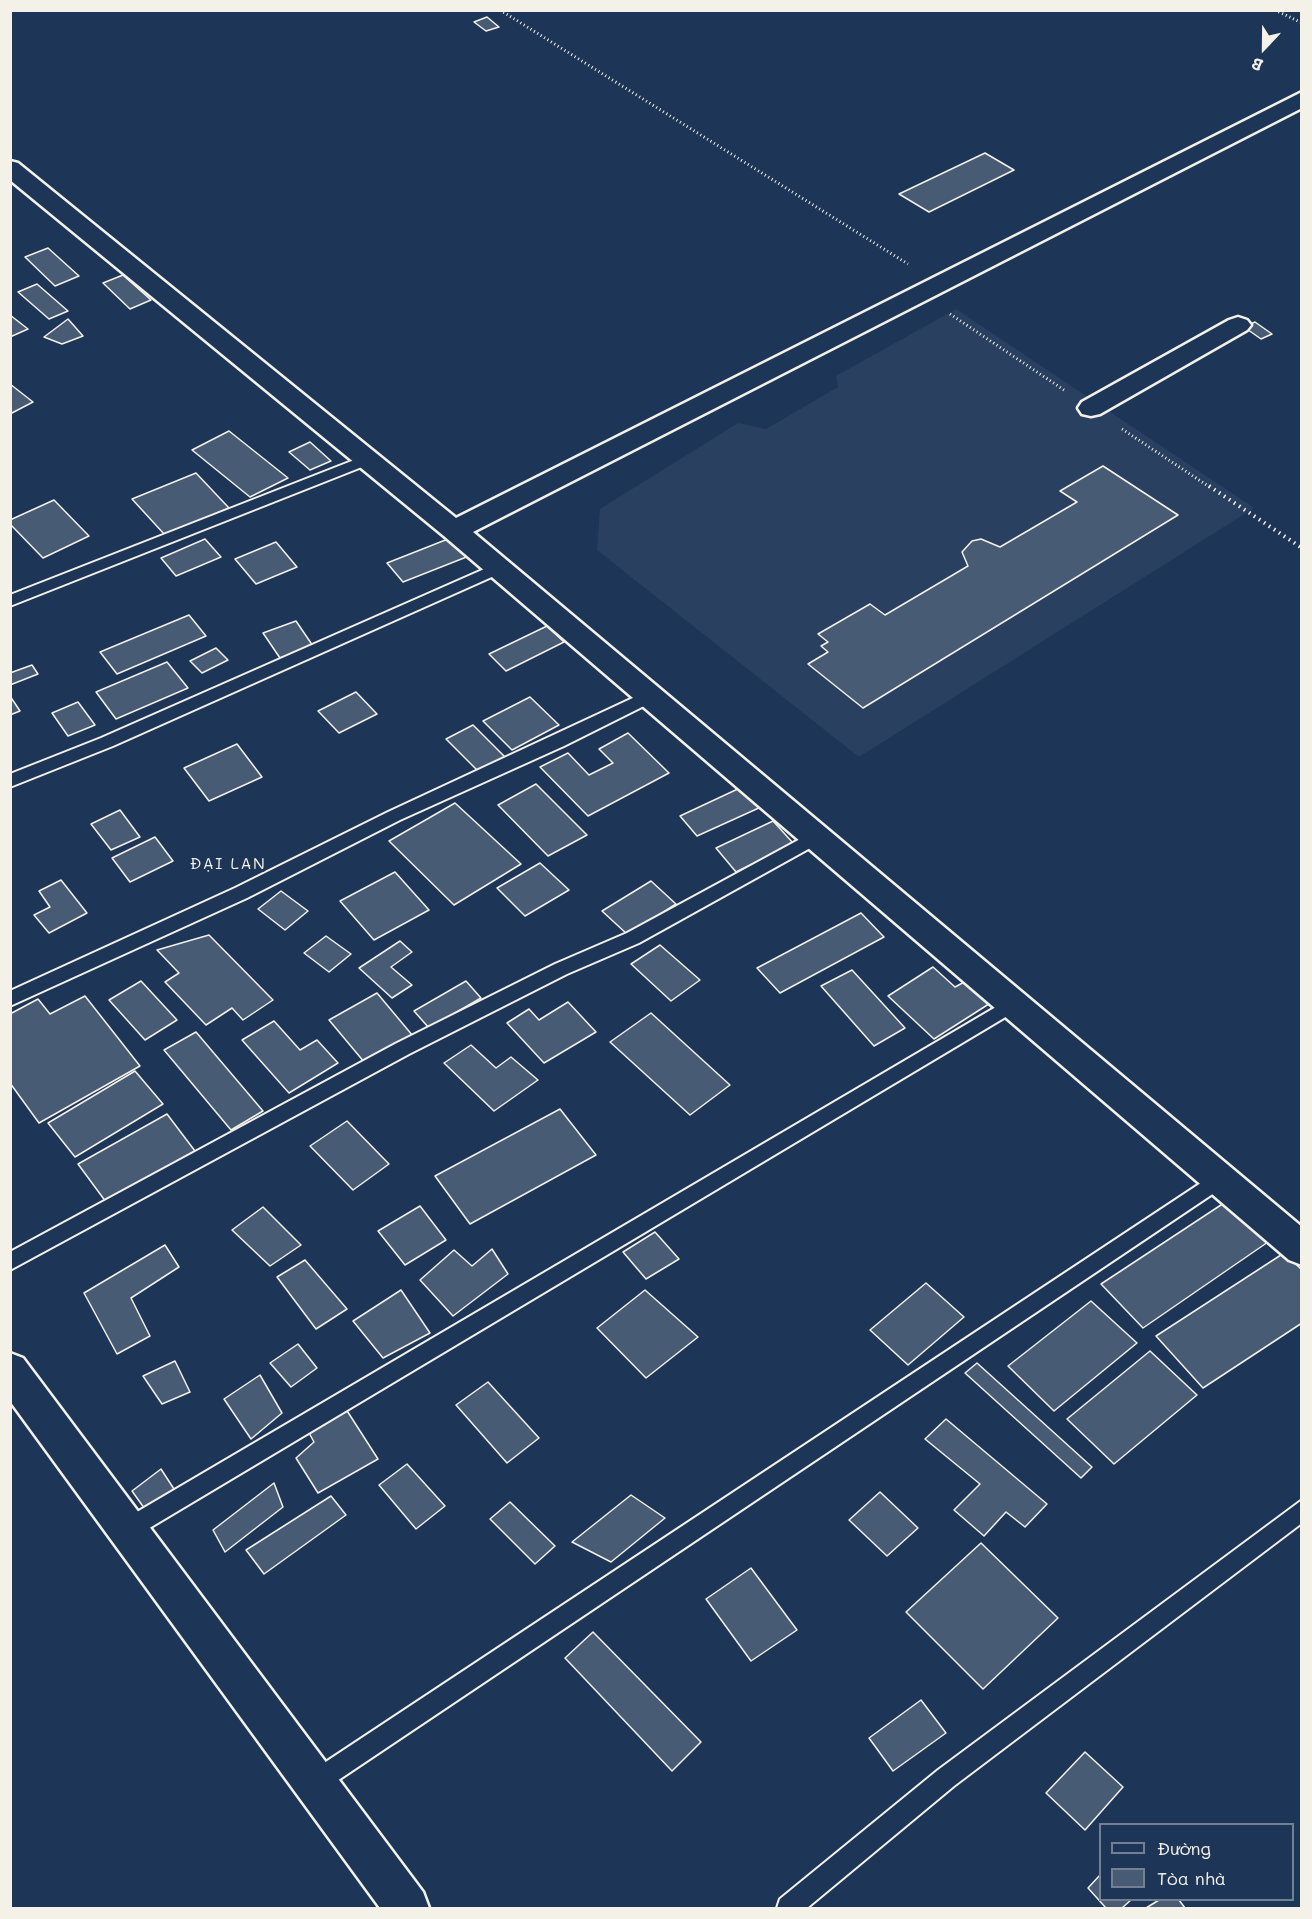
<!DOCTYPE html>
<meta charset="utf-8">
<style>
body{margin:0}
#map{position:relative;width:1312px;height:1919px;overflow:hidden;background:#1d3557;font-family:Mali,sans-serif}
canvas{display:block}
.frame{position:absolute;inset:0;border:12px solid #f4f1e8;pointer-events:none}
.legend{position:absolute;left:1099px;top:1823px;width:195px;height:78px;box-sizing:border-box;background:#1d3557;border:2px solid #738091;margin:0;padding:8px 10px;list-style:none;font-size:18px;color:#f4f1e8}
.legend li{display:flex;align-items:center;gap:12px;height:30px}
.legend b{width:30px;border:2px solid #738091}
.north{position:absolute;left:1234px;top:18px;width:60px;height:60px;-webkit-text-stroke:4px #1d3557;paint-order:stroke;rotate:202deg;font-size:16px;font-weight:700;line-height:24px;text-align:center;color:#f4f1e8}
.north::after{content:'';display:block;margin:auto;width:21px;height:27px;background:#f4f1e8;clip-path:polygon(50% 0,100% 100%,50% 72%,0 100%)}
</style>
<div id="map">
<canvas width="1312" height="1919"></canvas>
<div class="frame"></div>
<ul class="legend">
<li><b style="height:8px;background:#1d3557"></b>Đường</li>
<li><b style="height:16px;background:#485b74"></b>Tòa nhà</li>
</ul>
<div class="north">B</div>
</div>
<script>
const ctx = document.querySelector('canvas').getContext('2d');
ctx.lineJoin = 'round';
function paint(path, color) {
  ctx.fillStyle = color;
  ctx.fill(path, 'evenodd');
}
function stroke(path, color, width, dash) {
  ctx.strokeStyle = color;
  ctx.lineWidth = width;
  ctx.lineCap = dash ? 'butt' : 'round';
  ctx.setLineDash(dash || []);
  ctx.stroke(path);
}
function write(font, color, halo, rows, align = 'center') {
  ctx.font = font + ' Mali,sans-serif';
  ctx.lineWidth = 6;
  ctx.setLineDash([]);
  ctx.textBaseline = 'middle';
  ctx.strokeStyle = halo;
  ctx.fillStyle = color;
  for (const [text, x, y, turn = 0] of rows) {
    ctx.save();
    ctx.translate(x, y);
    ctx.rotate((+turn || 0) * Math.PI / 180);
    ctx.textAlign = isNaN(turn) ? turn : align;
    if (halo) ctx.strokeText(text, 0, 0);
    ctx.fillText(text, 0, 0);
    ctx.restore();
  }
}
const built = new Path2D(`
 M956 309 1254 508 859 757 597 550 600 509 738 423 766 429 838 387 836 376Z`);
const building = new Path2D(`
 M487 17 499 27 486 31 474 22Z
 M985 153 1014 170 929 212 899 194Z
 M48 248 79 276 55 286 25 257Z
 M123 275 151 300 130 309 103 283Z
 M37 284 68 311 49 319 18 292Z
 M10 315 28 329 10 337Z
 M68 319 83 336 62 344 44 337Z
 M1255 322 1272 334 1261 339 1244 327Z
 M10 384 33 402 10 414Z
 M229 431 288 478 250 497 192 450Z
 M310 442 331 461 310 470 289 452Z
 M1103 466 1178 515 863 708 808 664 828 652 821 646 828 642 818 634 870 604 885 615 968 566 962 552 972 541 981 539 1000 547 1077 502 1060 491Z
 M196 473 229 508 165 535 132 499Z
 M54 500 89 536 43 558 10 524V520Z
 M453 537 469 556 403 582 387 563Z
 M205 539 221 557 176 576 161 558Z
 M276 542 297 567 256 584 235 559Z
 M189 615 206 636 117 674 100 652Z
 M296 621 313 646 280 658 263 633Z
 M547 626 564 642 506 671 489 654Z
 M216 648 228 660 202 673 190 661Z
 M167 662 188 688 116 719 96 692Z
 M32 665 38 674 10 685V673Z
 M356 692 377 714 339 733 318 711Z
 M10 696 20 711 10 715Z
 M530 697 559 725 512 750 483 721Z
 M78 702 95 725 68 736 52 713Z
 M473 725 506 758 479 772 446 739Z
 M628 733 669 773 588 816 540 767 568 753 589 775 613 763 599 749Z
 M237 744 262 777 209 801 184 768Z
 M536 784 587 835 548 856 498 805Z
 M742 787 761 807 697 836 680 816Z
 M455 803 521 864 454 905 389 841Z
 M120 810 140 837 111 850 91 824Z
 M773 821 794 844 736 872 716 848Z
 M155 837 173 861 130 882 112 858Z
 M540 863 569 890 525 916 497 888Z
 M395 872 429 910 374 940 340 901Z
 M61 880 87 913 49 933 34 915 50 907 39 891Z
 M651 881 676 904 628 935 602 911Z
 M281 891 308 911 285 930 258 909Z
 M861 913 884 937 780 993 757 968Z
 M209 935 273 1000 243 1020 232 1008 206 1025 165 982 179 973 157 950Z
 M326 936 351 954 329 972 304 953Z
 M400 941 412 952 391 967 412 985 392 998 359 968Z
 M660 945 700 980 671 1001 631 964Z
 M933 967 955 987 968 980 992 1002 934 1039 888 996Z
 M852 970 905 1028 874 1046 821 986Z
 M141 981 177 1020 145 1040 109 1000Z
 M466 981 481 998 429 1028 414 1011Z
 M377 993 413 1036 365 1063 329 1020Z
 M85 996 140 1066 39 1123 10 1083V1014L38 999 50 1014Z
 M568 1002 596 1032 544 1063 507 1023 529 1009 539 1020Z
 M651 1013 730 1085 690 1115 610 1042Z
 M274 1021 300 1050 317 1040 338 1063 289 1093 242 1040Z
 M196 1032 263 1111 231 1130 164 1050Z
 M471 1045 496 1068 511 1057 538 1080 494 1111 444 1063Z
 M135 1071 163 1104 75 1157 48 1123Z
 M560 1109 596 1155 470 1224 435 1176Z
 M167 1114 195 1151 106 1202 78 1164Z
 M347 1121 389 1164 353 1190 310 1146Z
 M1227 1201 1268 1242 1143 1328 1101 1284Z
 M420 1206 446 1240 405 1265 378 1231Z
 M263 1207 301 1245 270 1266 232 1230Z
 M655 1232 679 1259 646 1279 623 1252Z
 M165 1245 179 1267 131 1298 150 1336 117 1354 84 1293Z
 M492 1249 508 1274 453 1316 420 1280 454 1250 472 1266Z
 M1284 1253 1302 1270V1323L1203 1388 1156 1336Z
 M305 1260 347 1309 316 1329 277 1277Z
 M926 1283 964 1317 908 1365 870 1330Z
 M401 1290 430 1333 383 1358 353 1321Z
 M645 1290 698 1337 646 1378 597 1328Z
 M1091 1301 1137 1343 1054 1411 1008 1366Z
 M298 1344 317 1368 291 1387 270 1363Z
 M1150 1351 1197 1395 1114 1464 1067 1419Z
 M175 1361 190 1392 162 1404 143 1376Z
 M977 1363 1092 1467 1081 1478 965 1373Z
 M260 1375 282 1413 251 1439 224 1399Z
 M488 1382 539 1438 507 1463 456 1405Z
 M344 1406 378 1459 318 1493 296 1458 314 1442 303 1422Z
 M946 1419 1047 1504 1025 1527 1006 1512 984 1536 954 1510 980 1484 925 1439Z
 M407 1464 445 1506 416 1529 379 1485Z
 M161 1469 174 1489 147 1512 132 1491Z
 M274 1483 283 1507 225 1552 213 1530Z
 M880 1492 918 1528 887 1556 849 1520Z
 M631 1495 665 1518 611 1562 572 1542Z
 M331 1496 346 1515 264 1574 246 1550Z
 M510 1502 555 1546 535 1564 490 1519Z
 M981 1543 1058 1618 983 1689 906 1612Z
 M751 1568 797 1630 751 1661 706 1599Z
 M593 1632 701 1742 672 1771 565 1658Z
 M921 1700 946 1733 893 1771 869 1738Z
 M1085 1752 1123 1787 1085 1830 1046 1793Z
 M1100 1875V1900H1131L1122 1908H1106L1088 1888Z
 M1159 1900H1179L1185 1908H1146Z`);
const pathFar1 = new Path2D(`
 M500 10 908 264
 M1275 10 1302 23
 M950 314 1064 390
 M1122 429 1211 488`);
const path = new Path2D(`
 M1209 486 1302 548`);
const lane = new Path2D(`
 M367 455 374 460 372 463 10 606V595Z
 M498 563 503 564 506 568 503 572 113 746 10 787V774L101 738Z
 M650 690 658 696 656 700 564 746 400 820 247 898 10 1006V991L235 888 388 812Z
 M815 831 821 832 824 837 821 842 639 943 567 974 409 1054 10 1270V1252L395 1044 555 964 627 933Z
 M1013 997 1019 999 1022 1004 1019 1009 136 1536 128 1539 120 1536 117 1529 120 1522Z
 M1219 1171 1226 1173 1229 1179 1226 1185 322 1791 314 1795 306 1791 302 1783 306 1775Z
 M1302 1500V1523L954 1786 807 1908H777L780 1899 938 1770Z`);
const street = new Path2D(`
 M1302 92V108L473 532 1302 1227V1265L1289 1260 444 536 10 180V161L18 163 456 518Z
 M1238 317 1247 320 1251 325 1247 330 1100 414 1091 416 1082 414 1078 408 1082 402 1229 320Z
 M10 1353 23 1358 423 1892 429 1908H380L10 1401Z`);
const neighbourhoodNames = [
 ["ĐẠI LAN",228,864]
];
paint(built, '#2a4060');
paint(building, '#485b74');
stroke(building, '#f4f1e8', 1.5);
stroke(lane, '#f4f1e8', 4);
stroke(street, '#f4f1e8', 5);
stroke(pathFar1, '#f4f1e8', 3, [1, 3]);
stroke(path, '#f4f1e8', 4, [1.5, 4.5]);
paint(lane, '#1d3557');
paint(street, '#1d3557');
ctx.letterSpacing = '1.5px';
write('16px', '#f4f1e8', '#1d3557', neighbourhoodNames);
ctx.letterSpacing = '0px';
</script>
